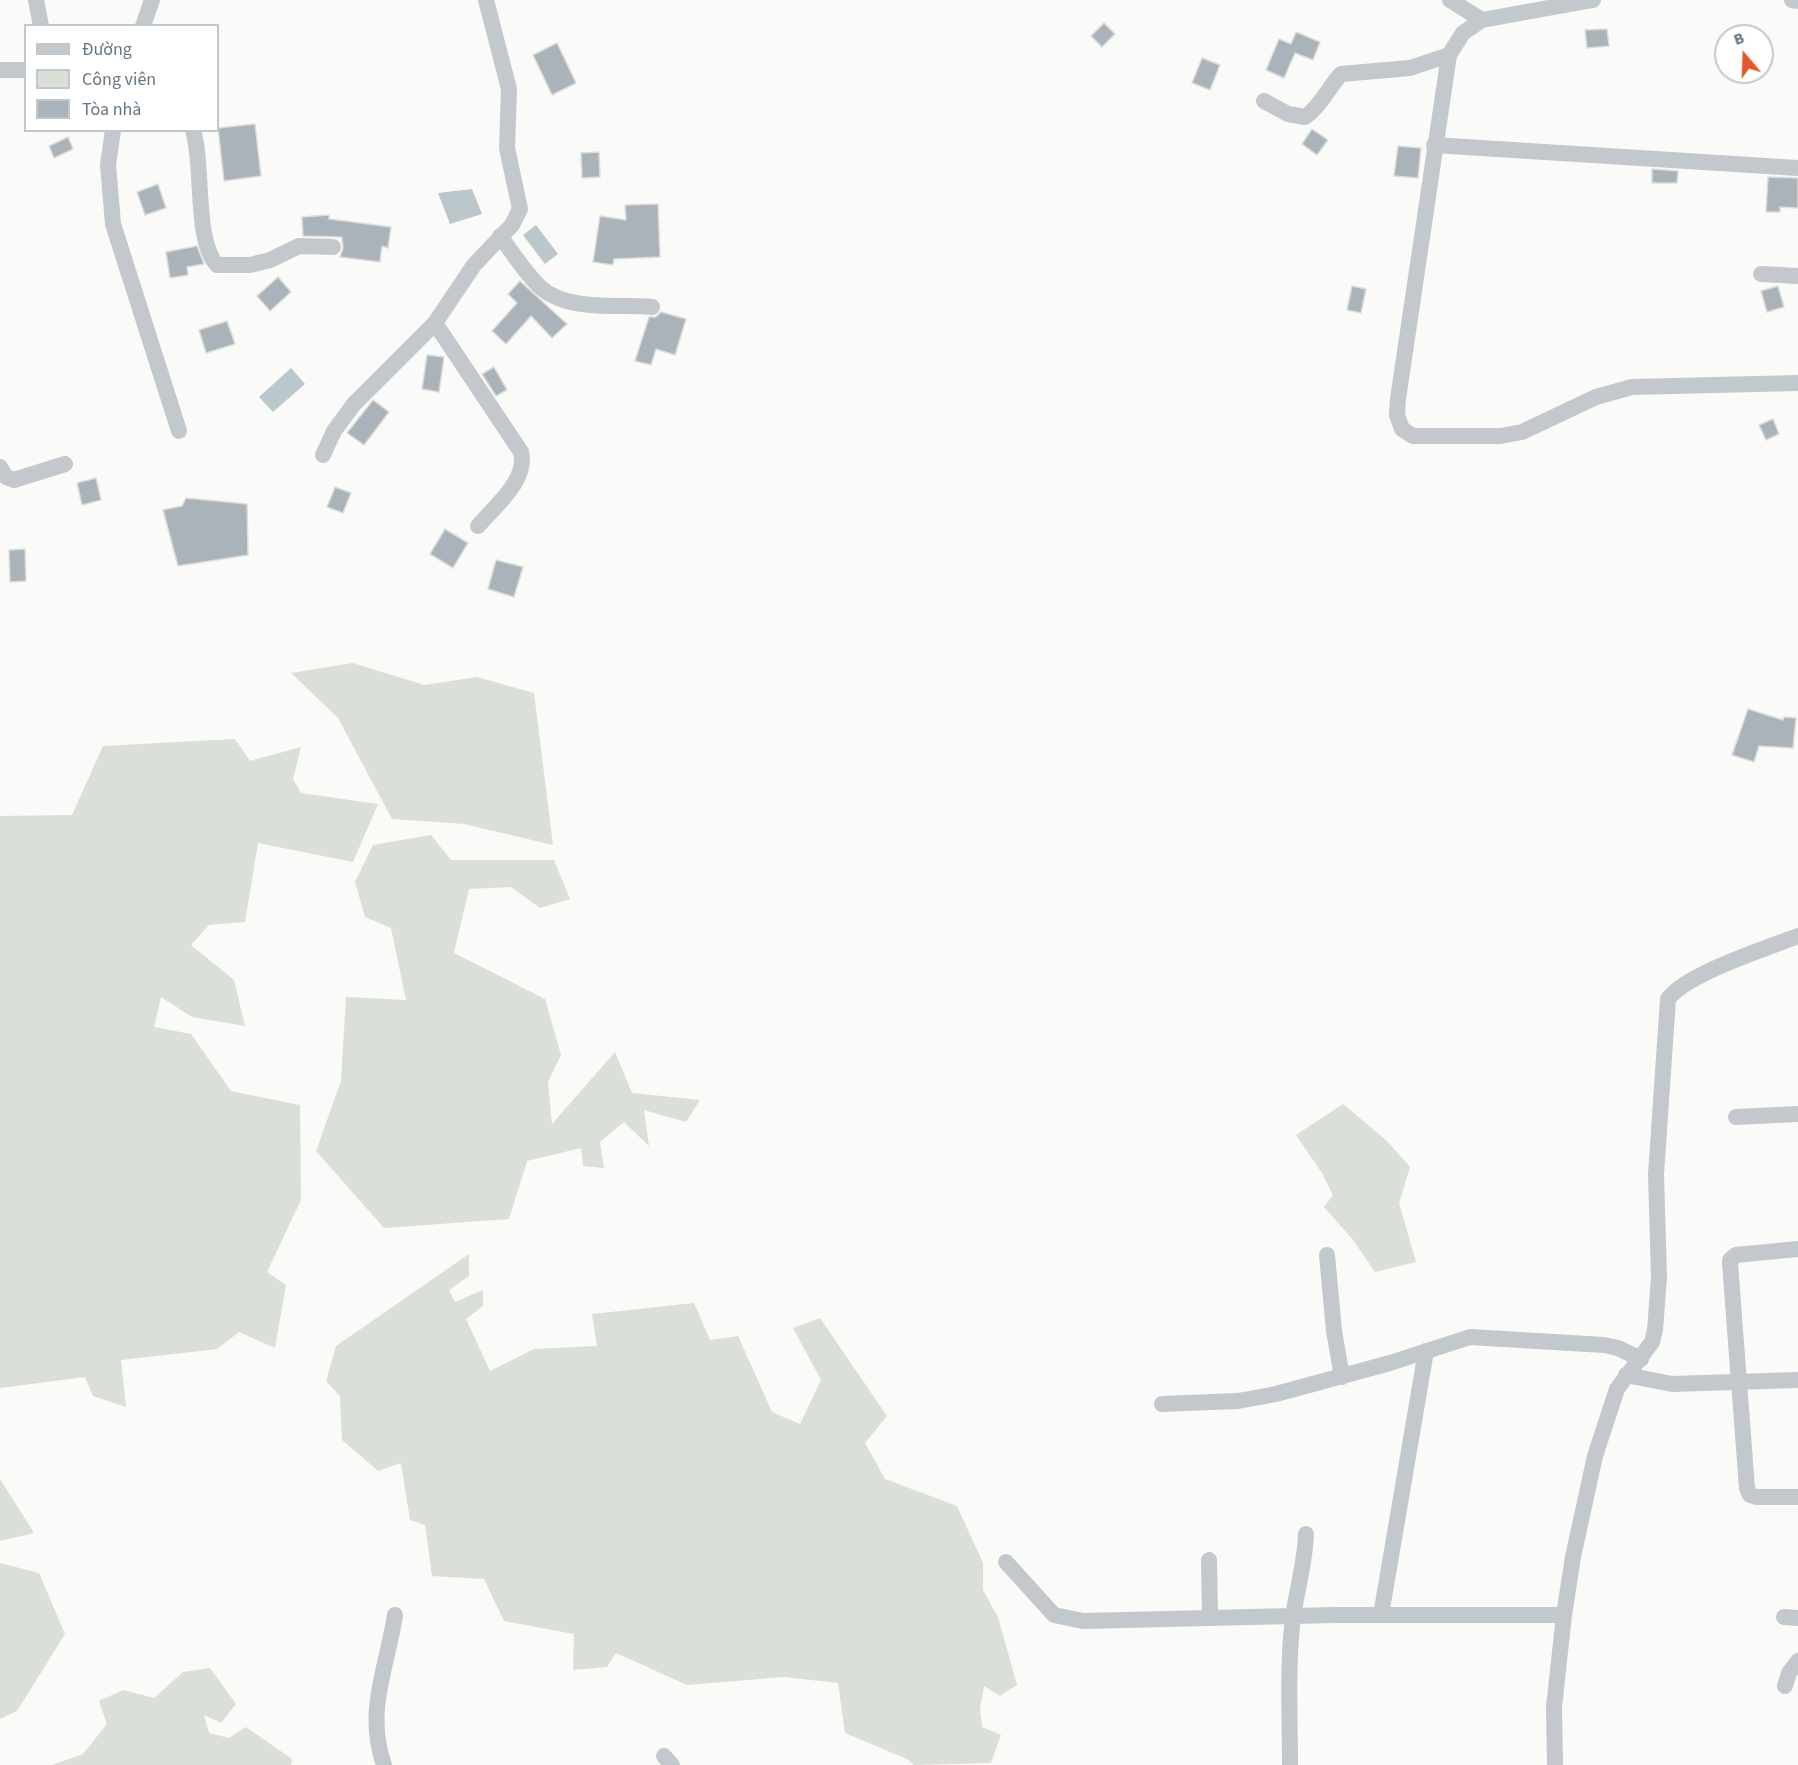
<!DOCTYPE html>
<meta charset="utf-8">
<style>
body{margin:0}
#map{position:relative;width:1798px;height:1765px;overflow:hidden;background:#fafaf8;font-family:"Source Sans 3",sans-serif}
canvas{display:block}
.legend{position:absolute;left:24px;top:24px;width:195px;height:108px;box-sizing:border-box;background:#fff;border:2px solid #c1c8cd;margin:0;padding:8px 10px;list-style:none;font-size:18px;color:#657683}
.legend li{display:flex;align-items:center;gap:12px;height:30px}
.legend b{width:30px;border:2px solid #c1c8cd}
.north{position:absolute;left:1714px;top:24px;width:60px;height:60px;box-sizing:border-box;background:#fff;border:2px solid #c1c8cd;border-radius:50%;rotate:341deg;font-size:16px;font-weight:700;line-height:24px;text-align:center;color:#657683}
.north::after{content:'';display:block;margin:auto;width:21px;height:27px;background:#e4572e;clip-path:polygon(50% 0,100% 100%,50% 72%,0 100%)}
</style>
<div id="map">
<canvas width="1798" height="1765"></canvas>
<ul class="legend">
<li><b style="height:8px;background:#c3c8cc"></b>Đường</li>
<li><b style="height:16px;background:#dadfd7"></b>Công viên</li>
<li><b style="height:16px;background:#aab3b9"></b>Tòa nhà</li>
</ul>
<div class="north">B</div>
</div>
<script>
const ctx = document.querySelector('canvas').getContext('2d');
ctx.lineJoin = 'round';
function paint(path, color) {
  ctx.fillStyle = color;
  ctx.fill(path, 'evenodd');
}
function stroke(path, color, width, dash) {
  ctx.strokeStyle = color;
  ctx.lineWidth = width;
  ctx.lineCap = dash ? 'butt' : 'round';
  ctx.setLineDash(dash || []);
  ctx.stroke(path);
}
const green = new Path2D(`
 M353 663 424 685 477 677 534 693 553 845 464 824 392 819 338 718 291 673Z
 M235 739 250 761 301 747 293 779 301 793 378 804 353 862 258 843 245 922 209 925 191 945 234 980 245 1026 192 1017 161 997 154 1027 191 1034 231 1091 300 1105 301 1200 267 1272 286 1285 275 1348 239 1332 217 1349 121 1360 126 1407 93 1396 85 1377 0 1388V816L72 815 103 746Z
 M431 835 451 860H554L570 899 540 908 511 887 469 889 454 953 545 999 561 1055 548 1082 552 1124 615 1052 632 1093 700 1100 686 1122 644 1110 649 1146 624 1122 600 1142 604 1168 583 1166 581 1148 527 1161 509 1219 384 1228 316 1151 341 1081 346 997 406 1000 391 928 365 917 355 882 373 845Z
 M1343 1104 1387 1141 1410 1167 1399 1203 1416 1262 1375 1272 1353 1240 1324 1207 1333 1195 1322 1173 1296 1135Z
 M469 1254V1276L449 1290 455 1302 483 1290V1306L466 1319 490 1371 534 1349 597 1346 592 1314 694 1303 710 1340 738 1336 772 1412 800 1424 821 1380 793 1328 820 1318 887 1416 865 1443 885 1479 957 1506 983 1563V1590L998 1617 1017 1685 1000 1696 984 1686 980 1709 982 1727 1001 1735 991 1763 914 1765 909 1760 845 1733 838 1683 784 1677 687 1685 616 1653 607 1667 573 1670 574 1634 504 1621 484 1579 432 1576 425 1525 410 1520 401 1463 378 1471 342 1440 340 1396 326 1381 336 1346Z
 M0 1479 34 1533 0 1541Z
 M0 1563 39 1573 65 1634 17 1711 0 1719Z
 M210 1668 236 1704 221 1723 204 1715 209 1733 229 1738 246 1727 292 1759 291 1765H52L83 1754 107 1724 99 1701 123 1690 154 1698 183 1672Z`);
const water = new Path2D(`
 M472 189 482 214 450 224 438 193Z
 M536 225 558 254 545 264 523 235Z
 M291 368 305 384 273 412 259 397Z`);
const building = new Path2D(`
 M1104 23 1115 34 1102 47 1091 36Z
 M1607 29 1609 46 1587 48 1585 30Z
 M1296 32 1320 42 1313 60 1295 53 1284 78 1266 70 1279 39 1291 44Z
 M557 43 576 83 552 95 533 55Z
 M1202 58 1220 65 1210 90 1192 83Z
 M255 124 261 176 224 181 218 128Z
 M1312 129 1328 140 1317 155 1302 144Z
 M68 137 73 149 54 158 49 146Z
 M1398 146 1421 148 1418 178 1394 176Z
 M599 152 600 177 582 178 581 153Z
 M1652 169 1678 171 1677 183H1652Z
 M1768 177 1798 178V208L1780 207V212H1766Z
 M158 184 166 208 145 215 137 192Z
 M658 204 660 257 614 259 613 265 593 262 600 216 626 220 625 205Z
 M329 215V219L391 227 388 248 382 246 380 262 340 257 343 248 342 237 303 236 302 217Z
 M197 246 204 264 187 267 188 275 170 278 166 252Z
 M278 277 291 292 270 311 257 296Z
 M520 281 567 324 552 338 531 316 506 344 492 331 517 303 508 294Z
 M1352 286 1366 289 1361 313 1347 310Z
 M1778 286 1784 307 1767 312 1761 291Z
 M661 312 686 319 675 355 656 349 651 365 635 361 649 317H656Z
 M227 321 235 344 206 353 199 330Z
 M427 355 444 357 439 392 422 389Z
 M494 367 507 390 496 396 482 374Z
 M373 400 389 412 364 445 347 433Z
 M1773 419 1779 434 1766 440 1759 425Z
 M96 478 101 500 82 505 77 483Z
 M335 487 351 493 343 513 327 507Z
 M186 498 247 504 248 555 178 566 163 510 182 506Z
 M445 529 468 543 453 568 430 554Z
 M25 549 26 581 10 582 9 550Z
 M496 560 523 567 514 597 488 589Z
 M1748 709 1783 720 1784 717 1796 718 1793 748 1759 746 1754 762 1732 755Z`);
const minor = new Path2D(`
 M36 0 41 26
 M1450 0 1482 20
 M1593 0 1482 20 1463 33 1449 55 1398 399 1397 415 1402 429 1413 436H1501L1522 432 1596 397 1632 387 1798 383
 M1792 0 1798 1
 M143 26 152 0
 M0 70H26
 M1264 101 1288 114 1305 117C1321 106 1328 88 1341 74L1410 68 1449 55
 M113 130 108 165 113 224 179 431
 M193 130C204 166 194 240 217 265H250L270 260 299 246 333 247
 M1434 145 1798 168
 M500 236C513 253 525 273 540 287 567 312 618 304 652 307
 M1761 274 1798 276
 M435 323 521 452C528 480 495 506 478 526
 M323 455 334 431 354 404 435 323 474 265 512 225 520 209 507 148 509 89 486 0
 M0 467 6 477 14 480 65 464
 M1736 1117 1798 1114
 M1798 1249 1736 1255 1730 1260V1263L1747 1488 1750 1495 1756 1497H1798
 M1327 1255 1334 1331 1342 1377
 M1626 1375 1672 1384 1798 1380
 M1162 1404 1238 1401 1276 1394 1390 1363 1470 1337 1604 1345 1618 1348 1641 1359
 M1209 1560 1210 1618
 M1006 1562 1054 1615 1083 1621 1335 1615H1564
 M1381 1615 1426 1351
 M1784 1617 1798 1618
 M1785 1686 1789 1673 1798 1661
 M664 1756 672 1765
 M384 1765C365 1711 387 1668 395 1615
 M1290 1765C1290 1716 1287 1665 1293 1617 1297 1589 1305 1563 1306 1534
 M1555 1765 1554 1707 1564 1615 1573 1557 1595 1456 1617 1389 1652 1342 1655 1330 1659 1277 1656 1174 1668 999C1686 974 1767 948 1798 936`);
paint(green, '#dadfd7');
paint(water, '#bbc7cb');
paint(building, '#aab3b9');
stroke(building, '#dcdcda', 1.5);
stroke(minor, '#c3c8cc', 16);
</script>
